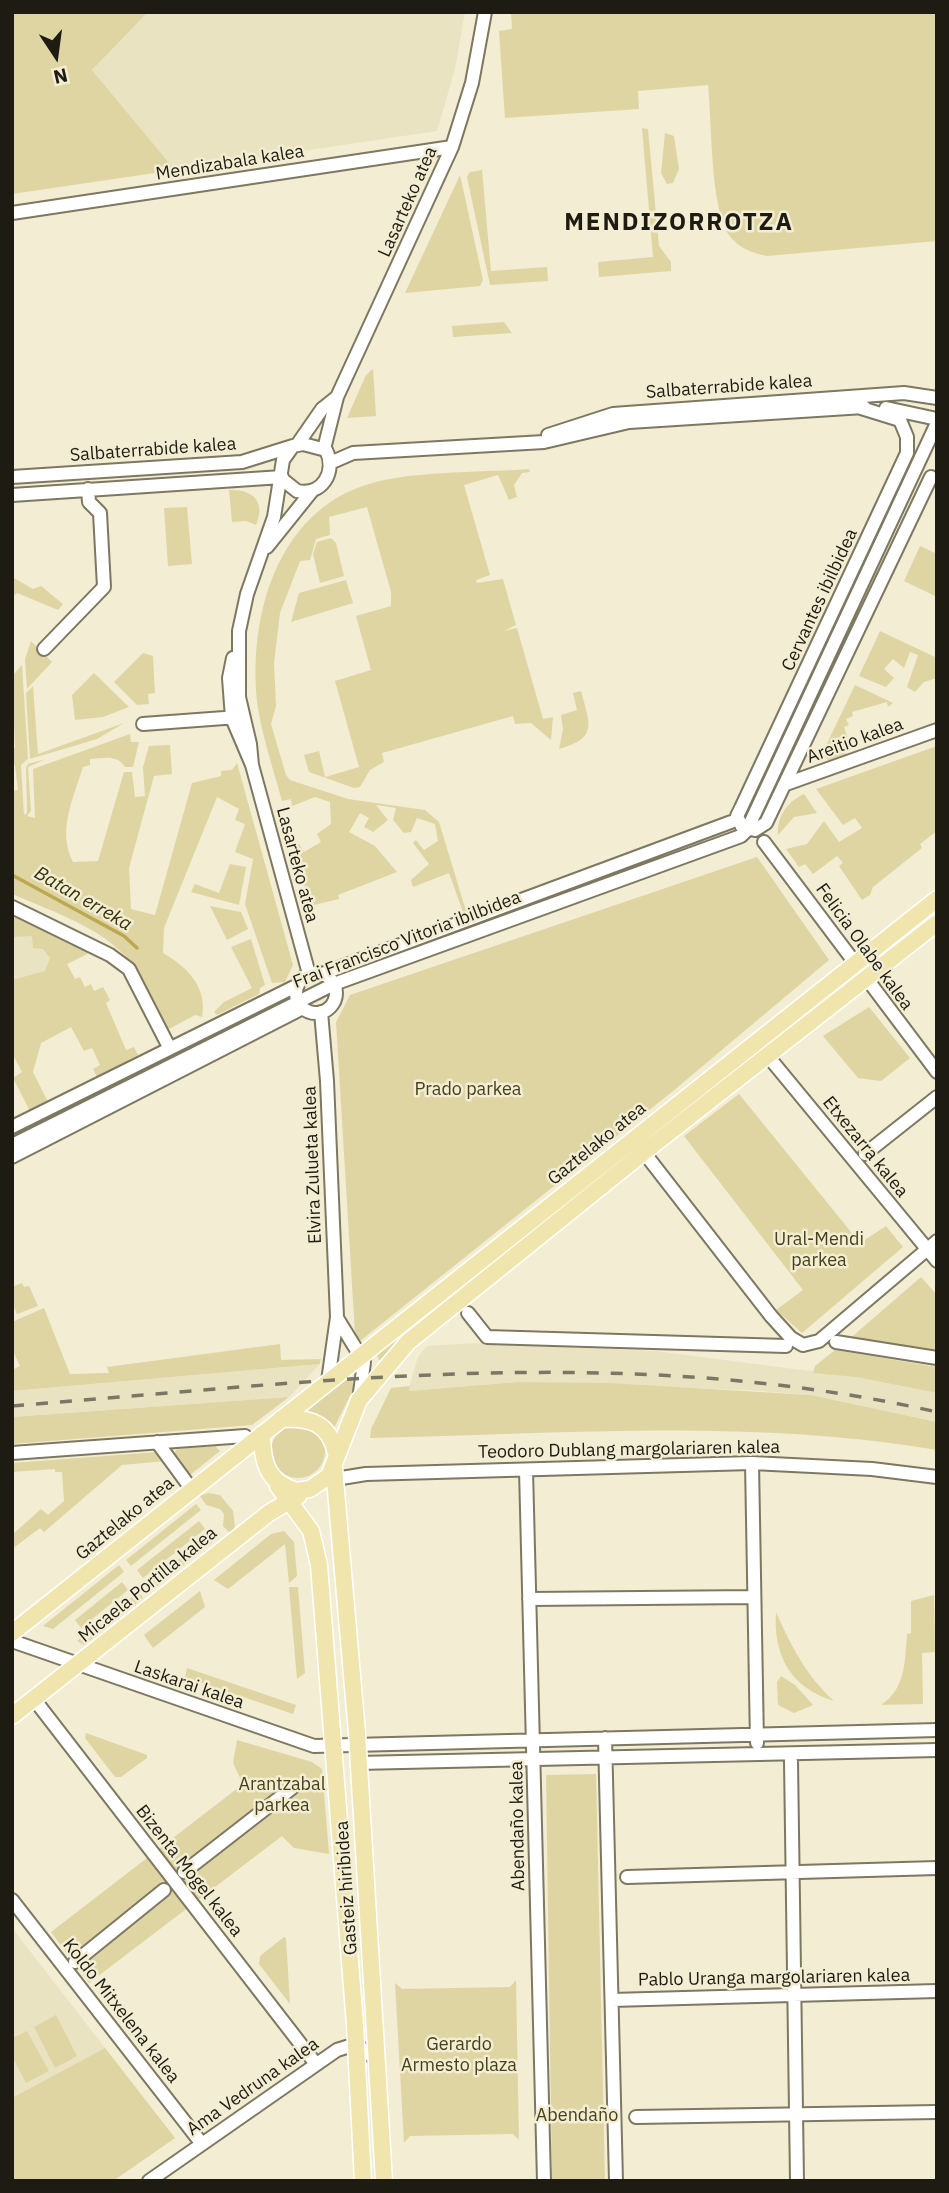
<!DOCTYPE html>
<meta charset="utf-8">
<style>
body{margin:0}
#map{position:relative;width:949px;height:2193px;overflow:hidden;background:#f2edd3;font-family:"IBM Plex Sans",sans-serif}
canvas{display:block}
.frame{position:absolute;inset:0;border:14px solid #1e1c12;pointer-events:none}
.north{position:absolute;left:21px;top:21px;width:70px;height:70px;-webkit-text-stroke:5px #f2edd3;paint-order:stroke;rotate:167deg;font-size:19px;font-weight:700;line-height:28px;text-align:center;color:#1e1c12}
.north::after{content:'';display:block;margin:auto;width:24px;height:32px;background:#1e1c12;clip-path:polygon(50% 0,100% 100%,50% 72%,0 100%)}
</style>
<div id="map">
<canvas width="949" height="2193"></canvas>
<div class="frame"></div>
<div class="north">N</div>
</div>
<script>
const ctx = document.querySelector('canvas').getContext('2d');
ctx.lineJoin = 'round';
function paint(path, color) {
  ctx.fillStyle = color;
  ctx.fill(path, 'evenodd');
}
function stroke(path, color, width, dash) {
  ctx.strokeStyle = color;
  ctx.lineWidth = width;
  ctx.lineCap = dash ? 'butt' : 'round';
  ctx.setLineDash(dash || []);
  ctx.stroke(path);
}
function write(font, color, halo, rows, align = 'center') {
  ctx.font = font + ' "IBM Plex Sans",sans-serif';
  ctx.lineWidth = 5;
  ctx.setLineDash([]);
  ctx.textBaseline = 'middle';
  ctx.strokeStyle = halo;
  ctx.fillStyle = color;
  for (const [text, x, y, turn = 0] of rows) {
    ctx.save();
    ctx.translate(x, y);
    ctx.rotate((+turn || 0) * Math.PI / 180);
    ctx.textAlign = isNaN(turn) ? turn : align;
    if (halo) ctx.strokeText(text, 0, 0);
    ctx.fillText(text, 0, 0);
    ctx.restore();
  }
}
const built = new Path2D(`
 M148 12H465L455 69 437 131 175 170 92 70Z
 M12 916 91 952 12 991Z
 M477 1343 655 1351 856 1377 937 1393V1422L811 1395 749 1390 517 1382 408 1391 418 1357 427 1346Z
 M320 1364 289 1397 12 1417V1391Z
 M12 1928 175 2138 113 2181H12Z`);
const green = new Path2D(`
 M12 12H148L92 70 175 170 12 194Z
 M511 12H937V241L767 256C752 253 738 248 729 235 710 207 712 122 708 85L638 91 639 109 505 118 499 31 512 29Z
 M642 128 648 129 659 246 671 262V271L599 277 598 262 653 257Z
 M665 133 674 136 679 169 673 183 667 184 661 173Z
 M482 170 491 271 547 267 548 281 490 285 467 177 470 172Z
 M460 175 483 280 480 286 405 293Z
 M504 322 512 333 453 337 452 326Z
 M373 369 376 416 347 418 366 375Z
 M529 469 530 472 522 473 514 485 517 497 509 500 498 475 464 485 490 575 476 580 477 583 503 579 516 625 504 631 517 628 543 719 553 717 551 740 531 723 515 724 513 716 382 753 384 762 370 770 360 787 354 788 309 772 304 755 319 751 325 777 359 767 335 681 371 670 356 616 391 606V592L367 507 329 517 330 535 316 539 310 560 300 561 280 613 274 663 276 706 271 724 286 775 290 780 348 799 425 810 439 822 466 911 463 912 449 873 413 887 411 880 429 864 413 843 416 840 424 850 438 841 435 824 417 818 411 832 404 833 393 820 396 808 376 805 388 820 373 832 364 827 369 818 360 813 349 832 375 846 397 872 338 895 339 899 310 906 294 847 299 844 304 852 321 842 317 834 331 824 330 802 315 797 292 806 291 799 282 801C274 771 263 740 258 708 247 625 273 519 360 487 405 470 479 473 529 469Z
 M229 490C253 489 266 502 256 525L246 521 232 522Z
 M187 507 192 564 168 566 164 508Z
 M331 538 336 543 344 576 320 583 313 554 317 542Z
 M920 546 937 554 935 596 904 581Z
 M12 577 33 589 41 586 63 604 58 610 17 593 12 597Z
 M346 580 353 603 291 622 299 593Z
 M880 631 937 658V678L924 682 915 692 907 687 918 655 910 652 904 668 893 659 884 669 894 678 886 687 859 676Z
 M31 641 52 662 27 689 25 659Z
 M143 653 153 656 155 693 148 694 149 704 137 705 114 682Z
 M22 665 28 759 21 765 24 815 27 813 26 768 28 764 46 759 28 767 31 811 27 816 35 818 33 769 130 734 131 742H139L133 767H125C117 754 104 758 90 759V765L83 767C73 799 57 831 73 862L98 861 124 772H132L135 797 145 796 143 767 149 746 170 745 172 774 154 776 129 868 131 909 155 915 192 783 221 776V771L232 770 237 763 293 965 285 982 272 983 245 904 253 859 235 852 245 824 235 820 239 809 217 797 164 928 163 953C186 966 208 987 202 1017L195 1015 167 1030C157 1010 148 989 137 971 110 929 55 913 12 894V791L18 790 15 765H12V749L15 748 12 676Z
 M94 673 129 707 103 717 75 720 72 695Z
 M855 685 893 703 888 707 887 702 852 712 853 716 846 719 849 725 844 727 848 739 841 744 846 754 829 760 821 756Z
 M33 686 38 754 124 723 97 739 30 759 26 693Z
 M581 691C590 725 598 738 559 749L563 729 561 715 577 710 573 693Z
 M937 746V831L920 844 922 848 873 887 870 895 862 900 839 866 843 863 837 856 813 874 805 864 799 867 786 849 807 844 824 821 839 842 862 828 855 818 843 825 816 789Z
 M804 794 817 813 794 817 778 835C777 816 787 802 804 794Z
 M757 857 829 960 673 1091 360 1341 355 1334 336 1022 350 995Z
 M230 864 246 867 239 905 191 892 195 884 219 893Z
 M210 906 241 912 248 929 227 940Z
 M12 916 91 952 67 964 75 979 80 977 85 987 91 984 94 991 103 987 110 1000 106 1003 126 1050 134 1047 138 1055 97 1077 93 1069 100 1065 92 1048 84 1051 71 1027 41 1043 33 1072 48 1102 30 1111 13 1078 22 1072 12 1053V980L45 971 50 958 43 949 33 948 32 936 12 937Z
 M251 939 265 985 260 988 259 994 217 1015 214 1012 224 1002 252 988 231 947Z
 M869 1007 910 1058 881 1081 858 1078 823 1036Z
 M739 1094 860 1243 886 1226 903 1247 802 1333 776 1310 803 1290 684 1136Z
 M630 1153 384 1361 379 1360 376 1352Z
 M921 1277 937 1295V1350L847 1341Z
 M22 1283 24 1287 29 1286 38 1306 17 1314 12 1302V1287Z
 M44 1308 70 1374 109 1373 107 1367 280 1344 281 1360 321 1359 320 1364 12 1391V1370L20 1366 12 1349V1322Z
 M835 1350 937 1367V1393L856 1377 813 1373 815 1366Z
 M350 1372 354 1388 333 1430 322 1418 303 1408Z
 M517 1382 608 1383 811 1395 937 1422V1450C750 1418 558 1434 370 1438L371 1429 391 1388 410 1386 409 1391Z
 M289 1397 252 1425 12 1444V1417Z
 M271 1451a27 27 0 1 1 54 0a27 27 0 1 1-54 0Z
 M215 1446 220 1451 190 1475 174 1454 177 1449Z
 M158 1452 165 1461 122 1465 44 1532 40 1528 12 1549V1535L41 1509 48 1515 64 1501 62 1472H55V1469L12 1472V1463Z
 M208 1493 220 1495 233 1511 235 1527 230 1533 223 1526 224 1514 220 1509 206 1505 200 1496Z
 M196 1504 201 1510 131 1566 126 1560Z
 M199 1521 205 1529 143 1578 137 1570Z
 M215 1530 220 1536 150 1592 145 1586Z
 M284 1531 294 1542 297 1576 289 1583 285 1544 228 1589 214 1580 271 1534Z
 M119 1565 124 1572 53 1629 43 1626Z
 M122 1582 128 1590 81 1628 75 1620Z
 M298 1587 305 1673 297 1679 289 1587Z
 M200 1591 205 1607 153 1648 144 1635Z
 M138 1592 143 1598 84 1645 77 1641Z
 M934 1595 935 1652 922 1653 923 1704 881 1705C906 1689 905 1660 907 1634L911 1633V1601Z
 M776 1612C790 1644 807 1677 834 1701 791 1688 773 1656 776 1612Z
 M187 1668 296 1705 293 1714 185 1677Z
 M781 1676 795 1685 813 1705 794 1713 778 1705 777 1682Z
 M86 1733 147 1755V1758L121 1777H115L85 1738Z
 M237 1740 312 1762 322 1769 329 1854 294 1848 282 1836 89 1983 51 1932 243 1784 233 1763Z
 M596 1774 605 2181H552L546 1775Z
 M284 1937 286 1938 290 2004 259 1964 260 1956Z
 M516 1980 519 2140 513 2134 410 2136 404 2143 395 1983 402 1989 510 1987Z
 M56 2015 77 2056 55 2068 34 2027Z
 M27 2031 49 2071 26 2083 12 2056V2038Z
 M105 2048 175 2138 113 2181H12V2098Z`);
const stream = new Path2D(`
 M14 876 124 936 137 948`);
const minor = new Path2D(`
 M12 213 452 147
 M858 407 900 420 907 437V453L741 808 737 816 742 827 755 830 766 823 931 477
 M886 408 937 419
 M548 435 613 414 904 393 937 398
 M297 445 322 409 337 397
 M324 449 337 397 452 147 472 83 485 12
 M330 463 353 453 544 442 629 422 864 407
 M12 477 242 462 293 446
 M12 495 282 477
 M267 547 312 491
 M44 649 104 587 100 513 89 502 88 489
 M233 658 229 678 232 718 252 765 309 974
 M143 724 238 717
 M252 765 250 744 239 697V631L247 594 274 517 283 460 293 446 303 444 326 450C337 472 322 496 297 491L282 479
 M786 784 937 730
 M764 842 937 1072
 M12 907 110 955 129 969 169 1047
 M296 993a20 20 0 1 1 40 0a20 20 0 1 1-40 0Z
 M322 974 731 822
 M321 1012 327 1081 337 1317 328 1381
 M767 1055 937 1261
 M12 1127 298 985
 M12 1145 334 984 741 836 747 830 937 423
 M639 1146 771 1316 791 1338 803 1345 819 1341 937 1241
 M865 1154 937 1097
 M12 1157 303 1008
 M468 1313 487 1337 786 1346
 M337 1318 364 1362 359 1400
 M836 1342 937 1358
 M157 1442 187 1483
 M12 1453 245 1436
 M752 1463 757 1743
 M526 1470 544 2181
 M329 1480 366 1474 752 1463 872 1469 937 1477
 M529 1599 754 1597
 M12 1641 314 1746 937 1730
 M34 1699 316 2064
 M605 1738 616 2181
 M791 1761 797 2181
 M358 1763 937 1750
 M184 1872 292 1788
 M627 1877 937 1868
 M12 1900 202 2144
 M75 1962 164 1890
 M612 2000 937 1991
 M636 2117 937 2112
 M149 2181 337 2050 356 2044 378 2061`);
const major = new Path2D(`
 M281 1419C310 1417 329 1423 336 1453
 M262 1434C262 1462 267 1482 296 1491L310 1489 329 1476 359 1400 408 1342 644 1152 937 923
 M334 1468 357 1733 384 2181
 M278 1486 311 1531 319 1565 355 2025 363 2181
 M12 1633 937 899
 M12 1716 269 1513 298 1496`);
const rail = new Path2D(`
 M12 1406C325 1381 626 1342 937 1412`);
const streetNames = [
 ["Mendizabala kalea",230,163,-9],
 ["Lasarteko atea",408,202,-66],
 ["Salbaterrabide kalea",729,387,-4],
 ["Salbaterrabide kalea",153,450,-4],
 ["Cervantes ibilbidea",820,600,-65],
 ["Areitio kalea",855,741,-20],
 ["Lasarteko atea",297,865,75],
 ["Frai Francisco Vitoria ibilbidea",407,940,-21],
 ["Felicia Olabe kalea",864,947,54],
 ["Gaztelako atea",597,1144,-39],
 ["Etxezarra kalea",865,1147,51],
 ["Elvira Zulueta kalea",313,1165,-92],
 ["Teodoro Dublang margolariaren kalea",629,1450,-1],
 ["Gaztelako atea",125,1519,-39],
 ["Micaela Portilla kalea",148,1585,-39],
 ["Laskarai kalea",189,1685,19],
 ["Abendaño kalea",518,1826,-91],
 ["Bizenta Mogel kalea",189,1871,52],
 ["Gasteiz hiribidea",347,1888,-94],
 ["Pablo Uranga margolariaren kalea",774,1978,-1],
 ["Koldo Mitxelena kalea",121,2011,52],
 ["Ama Vedruna kalea",253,2087,-35]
];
const parkNames = [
 ["Prado parkea",468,1090],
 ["Ural-Mendi",819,1240],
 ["parkea",819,1261],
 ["Arantzabal",282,1785],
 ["parkea",282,1806],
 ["Gerardo",459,2045],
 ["Armesto plaza",459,2066],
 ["Abendaño",577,2116]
];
const waterNames = [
 ["Batan erreka",83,899,30]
];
const districtNames = [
 ["MENDIZORROTZA",679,223]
];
paint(built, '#eae3c1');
paint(green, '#dfd5a3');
stroke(stream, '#bba851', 3.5);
stroke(minor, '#7d7861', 16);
stroke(major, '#fff', 19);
stroke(minor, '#fff', 12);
stroke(major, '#f1e5ae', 16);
stroke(rail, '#7a7766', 3.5, [12, 12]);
write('18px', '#1e1c12', '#f2edd3', streetNames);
write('18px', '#48401a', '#f2edd3', parkNames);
write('italic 19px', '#39310a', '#f2edd3', waterNames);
ctx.letterSpacing = '2px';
write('bold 24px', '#1e1c12', '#f2edd3', districtNames);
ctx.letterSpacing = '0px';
</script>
